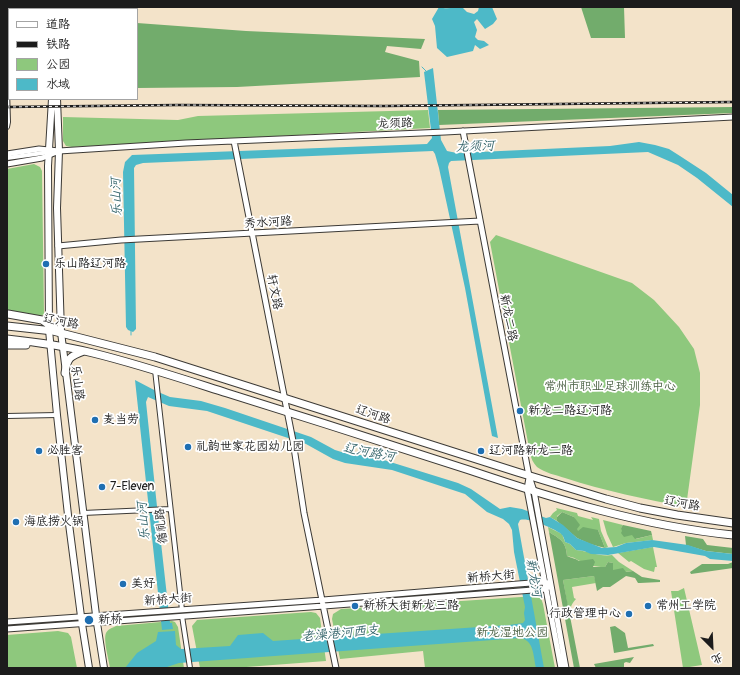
<!DOCTYPE html>
<meta charset="utf-8">
<style>
body{margin:0}
#map{position:relative;width:740px;height:675px;overflow:hidden;background:#f3e3c9;font-family:Pangolin,"LXGW WenKai TC",sans-serif}
canvas{display:block}
.frame{position:absolute;inset:0;border:8px solid #1c1c1c;pointer-events:none}
.legend{position:absolute;left:8px;top:8px;width:130px;height:92px;box-sizing:border-box;background:#fff;border:1px solid #a4a4a4;margin:0;padding:5px 7px;list-style:none;font-size:12px;color:#1c1c1c}
.legend li{display:flex;align-items:center;gap:8px;height:20px}
.legend b{width:20px;border:1px solid #a4a4a4}
.north{position:absolute;left:692px;top:627px;width:40px;height:40px;-webkit-text-stroke:3px #fff;paint-order:stroke;rotate:156deg;font-size:11px;font-weight:700;line-height:16px;text-align:center;color:#1c1c1c}
.north::after{content:'';display:block;margin:auto;width:14px;height:18px;background:#1c1c1c;clip-path:polygon(50% 0,100% 100%,50% 72%,0 100%)}
</style>
<div id="map">
<canvas width="740" height="675"></canvas>
<div class="frame"></div>
<ul class="legend">
<li><b style="height:5px;background:#fff"></b>道路</li>
<li><b style="height:5px;background:#1c1c1c"></b>铁路</li>
<li><b style="height:11px;background:#8ec87d"></b>公园</li>
<li><b style="height:11px;background:#4db9c8"></b>水域</li>
</ul>
<div class="north">北</div>
</div>
<script>
const ctx = document.querySelector('canvas').getContext('2d');
ctx.lineJoin = 'round';
function paint(path, color) {
  ctx.fillStyle = color;
  ctx.fill(path, 'evenodd');
}
function stroke(path, color, width, dash) {
  ctx.strokeStyle = color;
  ctx.lineWidth = width;
  ctx.lineCap = dash ? 'butt' : 'round';
  ctx.setLineDash(dash || []);
  ctx.stroke(path);
}
function write(font, color, halo, rows, align = 'center') {
  ctx.font = font + ' Pangolin,"LXGW WenKai TC",sans-serif';
  ctx.lineWidth = 3.5;
  ctx.setLineDash([]);
  ctx.textBaseline = 'middle';
  ctx.strokeStyle = halo;
  ctx.fillStyle = color;
  for (const [text, x, y, turn = 0] of rows) {
    ctx.save();
    ctx.translate(x, y);
    ctx.rotate((+turn || 0) * Math.PI / 180);
    ctx.textAlign = isNaN(turn) ? turn : align;
    if (halo) ctx.strokeText(text, 0, 0);
    ctx.fillText(text, 0, 0);
    ctx.restore();
  }
}
const green = new Path2D(`
 M428 110 430 128 72 147 66 146 63 141V117L178 120 198 116Z
 M34 164 40 167 42 171 44 314 41 316 7 311V169Z
 M496 235 632 283 654 300 679 327 694 349 700 373V405L686 507C645 499 605 491 565 478 556 475 545 473 537 467 533 463 531 458 530 453L490 242Z
 M556 508 577 513 578 516 593 520 591 517 599 519 601 531 608 547 605 548 598 530 577 531 574 517 562 512 557 516V521L550 517 553 513 557 510Z
 M603 520 623 525 621 528 633 535 636 539 652 535 653 540 626 543 613 547 607 534Z
 M548 527 562 534 565 542 570 544 576 550C588 551 600 557 612 555L619 562 633 571 625 572 613 570V563L608 562 605 567C594 567 586 565 576 559 573 557 570 557 567 556 566 541 560 539 549 532Z
 M653 547 657 567H655L654 572 644 569 631 561 629 562 618 553Z
 M594 576 596 583 572 587 574 598 576 599C570 605 570 610 570 619L563 580Z
 M684 588 702 665 683 668 671 591H678Z
 M536 596 541 598 543 604 555 668H425L423 651 340 659 332 619 333 614 341 609Z
 M311 612 316 613 320 618 326 661 233 668H200L192 626 197 620Z
 M172 621 175 622 178 627 184 668H110C109 660 103 640 106 633 108 629 112 628 116 626Z
 M58 631 68 633 71 637 77 668H7V635Z`);
const forest = new Path2D(`
 M581 7H624L625 38H591Z
 M137 23 246 31 425 39 421 49 387 46 385 52 419 61 420 77 237 87 137 88Z
 M733 107V113L439 125 438 110Z
 M562 512 574 517 580 525 577 529 578 531 583 527 598 530 605 548 590 544 577 538 557 521V517Z
 M623 525 651 531 652 535 635 539 632 535 624 537 621 533 622 531 621 528Z
 M549 532C560 539 566 541 567 556 571 558 575 558 579 561L593 559 595 562 593 567H605L608 562 613 563V570L623 568 626 572 633 571 642 577 660 580V582L640 583H638L635 578 626 576 610 587H603L597 591 594 576 563 580 580 668H574Z
 M685 536 703 539 707 545 733 548V554L706 551 686 545Z
 M733 562V568L691 574 690 572 702 564H728Z
 M615 626 625 633 628 648 653 644 654 646 614 653 610 627Z
 M634 657 630 663 626 662 624 663V668H596L594 664Z`);
const water = new Path2D(`
 M439 7C448 10 453 7 462 7L467 12 474 14 478 11 479 7H492L497 19 493 24 485 29 477 19 474 22 477 30 475 37 478 40 484 41 489 45 480 49 475 45 473 51 447 57 437 48 435 26 432 19Z
 M433 68 441 140 447 151 457 153 610 146 639 142 655 145 669 149 680 156 706 173 733 195V207L697 178 678 165 648 152 451 161 449 163 448 167 498 438 492 436 465 288 439 168 435 154 433 151 143 163 136 165 134 168 136 329 133 332 128 330 126 327 123 172 125 162 132 155 427 144 432 138 424 72Z
 M135 380 156 391 170 397 201 401 225 408 311 437 335 450 348 454 371 456 458 483 471 489 500 509 510 507 522 509 546 518 550 517 563 525 577 538 602 548 616 547 626 543 652 540 688 545 706 551 733 554V561L710 559 705 556 654 547 608 555 591 554 584 551 576 550 570 544 565 542C564 538 563 535 560 533 552 528 529 517 520 520L518 524 544 668H536C533 655 534 640 520 638L179 663 164 668H125L137 653 156 641 158 632 175 631 176 645 181 649 230 646 238 635 263 633 273 641 509 625 523 623 525 620 524 613 525 607 514 552 512 530 509 524 503 519 487 512 465 494 392 470 345 463 333 459 306 444 207 411 169 406 148 397 146 402 158 516 170 623H172L173 629 162 630Z`);
const stream = new Path2D(`
 M422 67 426 71
 M131 330V335`);
const minor = new Path2D(`
 M32 7V9
 M7 57H9
 M8 73H9
 M7 90 8 122 7 127
 M7 158 50 152
 M155 370 182 610
 M7 416 57 415
 M83 513 170 509
 M182 616 190 668`);
const tertiary = new Path2D(`
 M463 131 529 476 534 491 566 668
 M234 141 293 441 304 513 336 668
 M7 154 39 149 59 151 186 143 445 132 733 117
 M7 164 42 158 59 151
 M58 246 121 240 480 221
 M529 478 527 489 561 668
 M7 622 323 600 518 584 545 582 550 585
 M7 629 324 606 546 589 550 585`);
const secondary = new Path2D(`
 M40 7V9
 M50 7V9
 M55 7V9
 M52 99 48 166 49 330 57 415 69 524 82 624 89 668
 M57 99 59 151 57 208 61 332 97 623 104 668`);
const primary = new Path2D(`
 M8 314 42 320 57 330
 M7 326 53 331 155 357 517 472 606 499 640 508 677 515 733 523
 M7 339C36 342 65 346 93 353 138 364 183 379 227 393 308 418 388 444 469 470 555 499 642 526 733 535
 M7 345H26
 M65 373C67 358 70 356 84 351`);
const rail = new Path2D(`
 M7 107 178 105 384 106 733 102`);
const markers = [
 [46,264,4,"#1f6fb2"],
 [520,411,4,"#1f6fb2"],
 [95,420,4,"#1f6fb2"],
 [188,447,4,"#1f6fb2"],
 [39,451,4,"#1f6fb2"],
 [481,451,4,"#1f6fb2"],
 [102,487,4,"#1f6fb2"],
 [16,522,4,"#1f6fb2"],
 [123,584,4,"#1f6fb2"],
 [355,606,4,"#1f6fb2"],
 [648,606,4,"#1f6fb2"],
 [629,614,4,"#1f6fb2"],
 [89,620,5,"#1f6fb2"]
];
const streetNames = [
 ["龙须路",395,124,-2],
 ["秀水河路",268,223,-3],
 ["轩文路",274,292,79],
 ["新龙二路",508,318,79],
 ["辽河路",61,322,11],
 ["乐山路",77,383,83],
 ["辽河路",373,415,18],
 ["辽河路",682,504,10],
 ["循礼路",162,526,-96],
 ["新桥大街",491,577,-5],
 ["新桥大街",168,600,-4]
];
const poiNames = [
 ["乐山路辽河路",54,264],
 ["新龙二路辽河路",528,411],
 ["麦当劳",103,420],
 ["礼韵世家花园幼儿园",196,447],
 ["必胜客",47,451],
 ["辽河路新龙二路",489,451],
 ["7-Eleven",110,487],
 ["海底捞火锅",24,522],
 ["美好",131,584],
 ["新桥大街新龙三路",363,606],
 ["常州工学院",656,606],
 ["行政管理中心",621,614,"right"],
 ["新桥",98,620]
];
const parkNames = [
 ["常州市职业足球训练中心",610,387],
 ["新龙湿地公园",512,633]
];
const waterNames = [
 ["龙须河",475,147,-2],
 ["乐山河",117,197,-92],
 ["辽河路河",369,453,11],
 ["乐山河",144,521,-95],
 ["新龙河",533,578,80],
 ["老澡港河西支",340,634,-5]
];
paint(green, '#8ec87d');
paint(forest, '#72ac6c');
paint(water, '#4db9c8');
stroke(stream, '#4db9c8', 1);
stroke(minor, '#3c3a36', 6);
stroke(tertiary, '#3c3a36', 7);
stroke(secondary, '#3c3a36', 8);
stroke(primary, '#3c3a36', 9);
stroke(minor, '#fff', 4);
stroke(tertiary, '#fff', 5);
stroke(secondary, '#fff', 6);
stroke(primary, '#fff', 7);
stroke(rail, '#1c1c1c', 2.5);
stroke(rail, '#fff', 1, [3]);
for (const [x, y, r, color] of markers) {
  const dot = new Path2D();
  dot.arc(x, y, r, 0, 2 * Math.PI);
  ctx.fillStyle = color;
  ctx.fill(dot);
  stroke(dot, '#fff', 1.5);
}
write('12px', '#1c1c1c', '#fff', streetNames);
write('12px', '#1c1c1c', '#fff', poiNames, 'left');
write('12px', '#4a6143', '#fff', parkNames);
write('italic 13px', '#326369', '#fff', waterNames);
</script>
